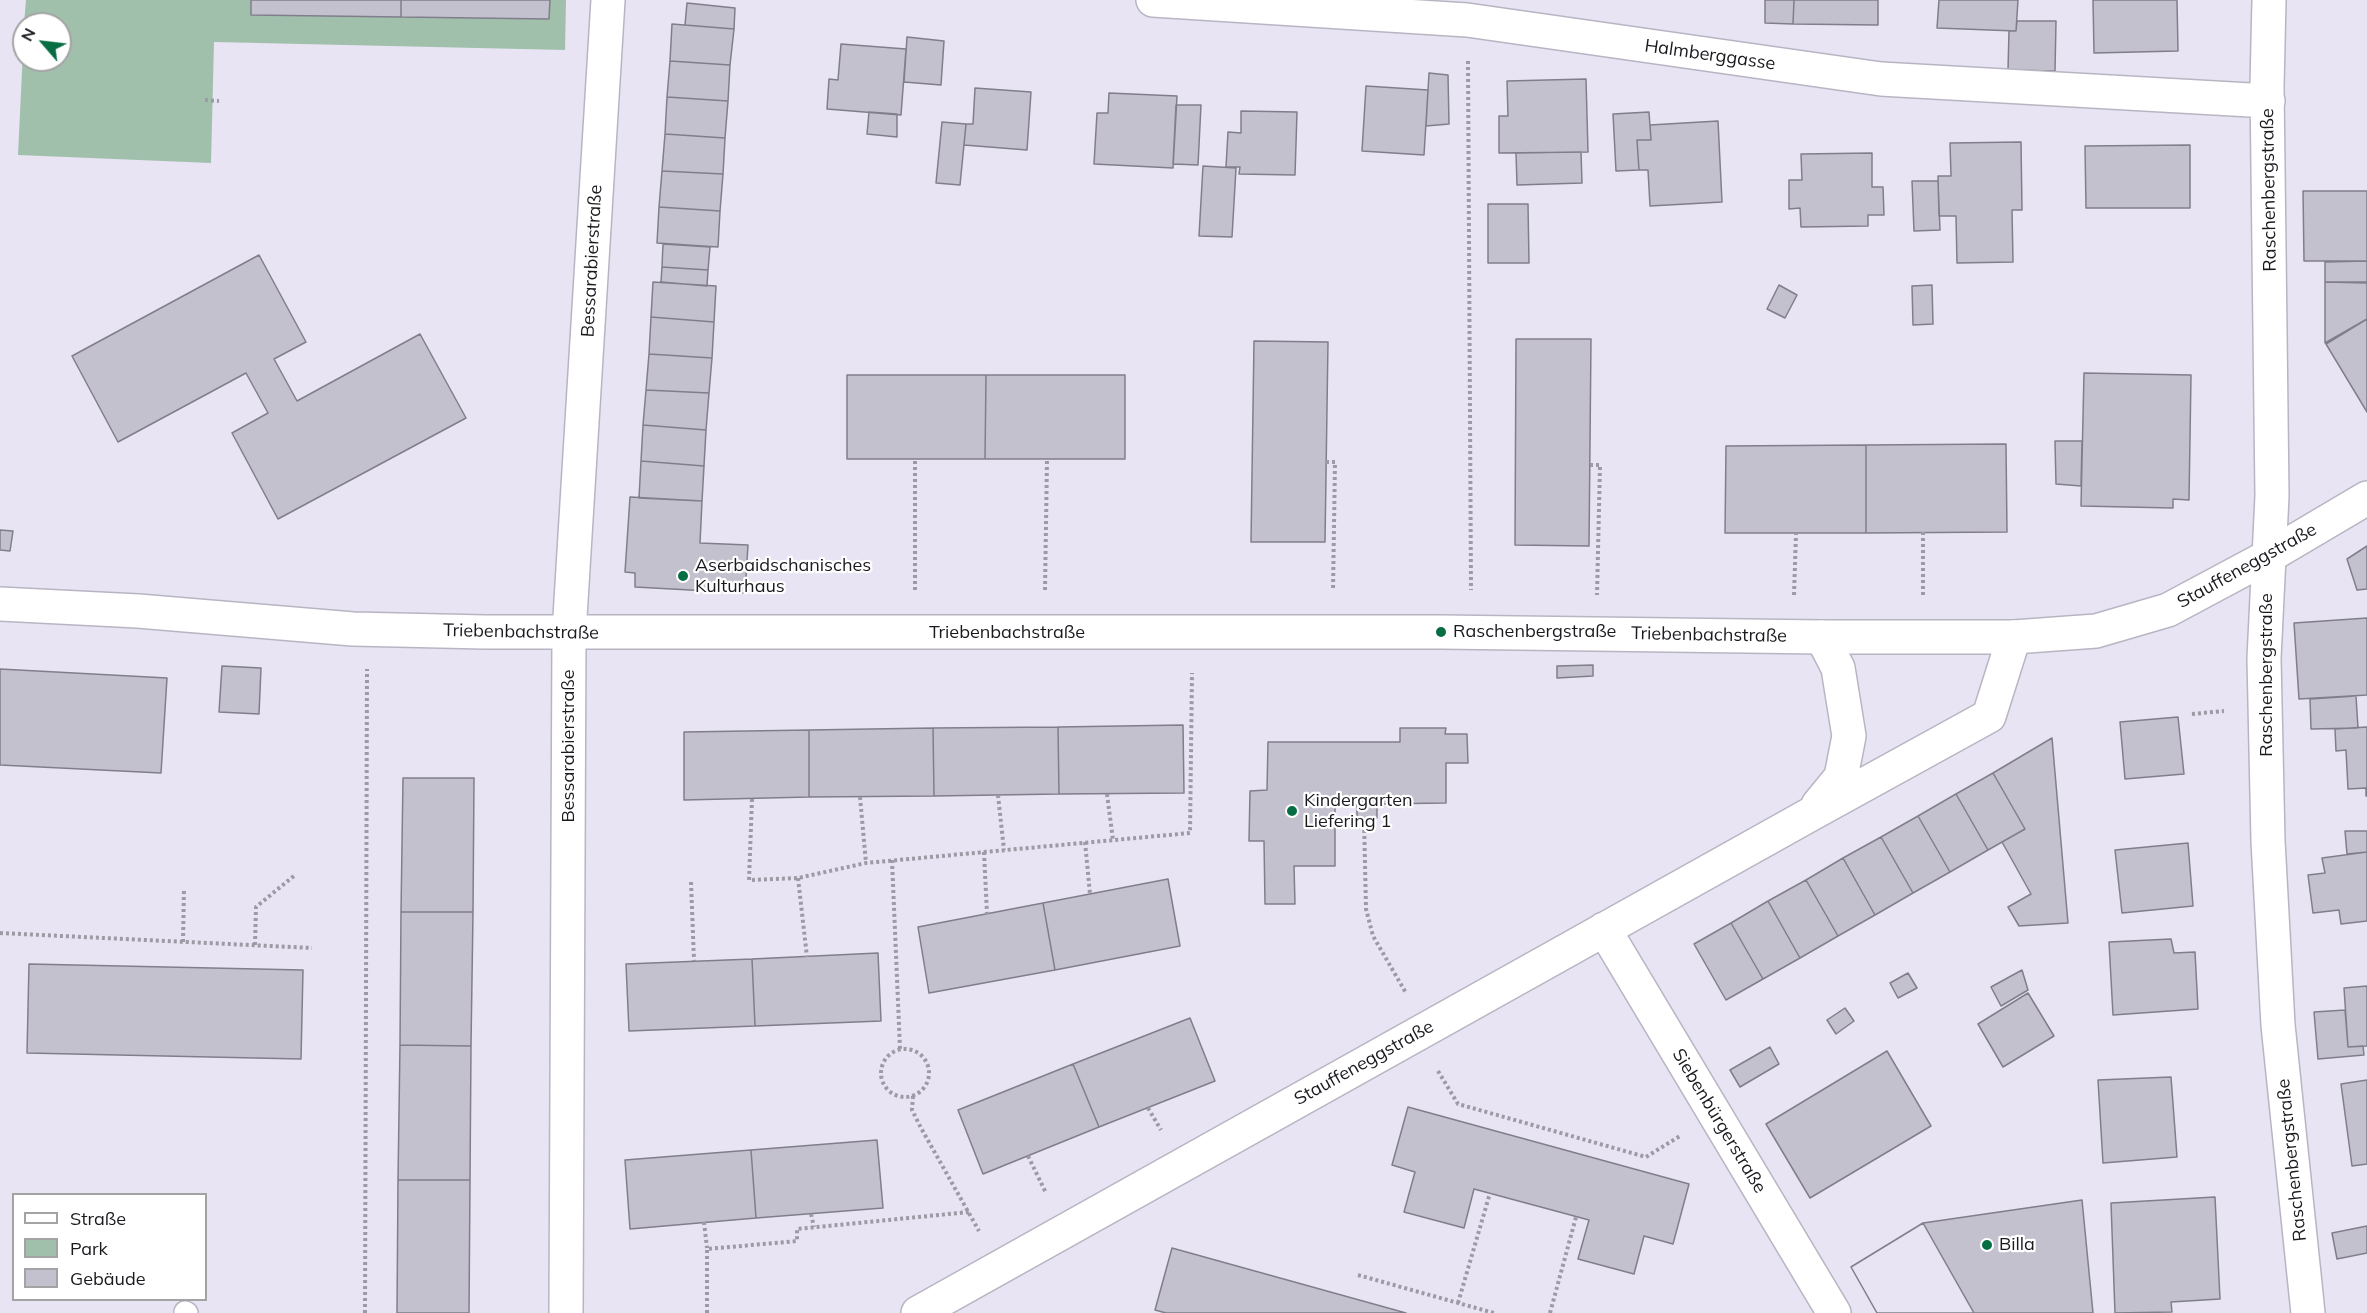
<!DOCTYPE html>
<meta charset="utf-8">
<style>
body{margin:0}
#map{position:relative;width:2367px;height:1313px;overflow:hidden;background:#e8e4f3;font-family:Mulish,sans-serif}
canvas{display:block}
.legend{position:absolute;left:12px;top:1193px;width:195px;height:108px;box-sizing:border-box;background:#fff;border:2px solid #a3a3a5;margin:0;padding:8px 10px;list-style:none;font-size:18px;color:#1a191e}
.legend li{display:flex;align-items:center;gap:12px;height:30px}
.legend b{width:30px;border:2px solid #a3a3a5}
.north{position:absolute;left:12px;top:12px;width:60px;height:60px;box-sizing:border-box;background:#fff;border:2px solid #a3a3a5;border-radius:50%;rotate:298deg;font-size:16px;font-weight:700;line-height:24px;text-align:center;color:#1a191e}
.north::after{content:'';display:block;margin:auto;width:21px;height:27px;background:#076e44;clip-path:polygon(50% 0,100% 100%,50% 72%,0 100%)}
</style>
<div id="map">
<canvas width="2367" height="1313"></canvas>
<ul class="legend">
<li><b style="height:8px;background:#fff"></b>Straße</li>
<li><b style="height:16px;background:#a1c0ac"></b>Park</li>
<li><b style="height:16px;background:#c4c1cf"></b>Gebäude</li>
</ul>
<div class="north">N</div>
</div>
<script>
const ctx = document.querySelector('canvas').getContext('2d');
ctx.lineJoin = 'round';
function paint(path, color) {
  ctx.fillStyle = color;
  ctx.fill(path, 'evenodd');
}
function stroke(path, color, width, dash) {
  ctx.strokeStyle = color;
  ctx.lineWidth = width;
  ctx.lineCap = dash ? 'butt' : 'round';
  ctx.setLineDash(dash || []);
  ctx.stroke(path);
}
function write(font, color, halo, rows, align = 'center') {
  ctx.font = font + ' Mulish,sans-serif';
  ctx.lineWidth = 4.5;
  ctx.setLineDash([]);
  ctx.textBaseline = 'middle';
  ctx.strokeStyle = halo;
  ctx.fillStyle = color;
  for (const [text, x, y, turn = 0] of rows) {
    ctx.save();
    ctx.translate(x, y);
    ctx.rotate((+turn || 0) * Math.PI / 180);
    ctx.textAlign = isNaN(turn) ? turn : align;
    if (halo) ctx.strokeText(text, 0, 0);
    ctx.fillText(text, 0, 0);
    ctx.restore();
  }
}
const green = new Path2D(`
 M26 0H566L565 50 214 42 211 163 18 155 24 29V60H60V24H24Z`);
const building = new Path2D(`
 M251 0H401V17L251 15Z
 M401 0H550L549 19 401 17Z
 M1765 0H1794L1793 24 1765 23Z
 M1794 0H1878V25L1793 24Z
 M1939 0H2018L2016 31 1937 28Z
 M2093 0H2177L2178 51 2094 53Z
 M687 3 735 8 734 29 685 25Z
 M2017 21H2056L2055 71 2008 70 2009 31H2016Z
 M672 24 734 29 730 65 670 61Z
 M907 37 944 41 941 85 904 82Z
 M841 44 906 49 901 115 827 109 829 79 838 80Z
 M670 61 730 65 728 101 667 97Z
 M1429 73 1448 75 1449 124 1426 126Z
 M1586 79 1588 152 1499 153V116H1508L1507 81Z
 M1366 86 1428 90 1424 155 1362 151Z
 M975 88 1031 92 1027 150 964 145 966 124H973Z
 M1109 93 1177 96 1173 168 1094 164 1097 113H1108Z
 M667 97 728 101 725 138 665 134Z
 M1176 105H1201L1198 165 1173 164Z
 M1241 111 1297 112 1295 175 1239 174 1240 167H1226L1228 132 1241 133Z
 M869 112 897 114V137L867 134Z
 M1649 112 1651 140H1637L1639 170 1616 171 1613 114Z
 M1718 121 1722 202 1650 206 1648 170H1639L1637 140H1651L1650 125Z
 M942 122 966 124 960 185 936 183Z
 M665 134 725 138 723 174 662 171Z
 M2021 142 2022 210H2012L2013 262 1957 263 1956 216H1939L1938 176H1951L1950 143Z
 M2190 145V208H2086L2085 146Z
 M1581 152 1582 183 1517 185 1516 153Z
 M1872 153V187H1883L1884 215H1868V226L1801 227 1800 208 1789 209V180H1802L1801 154Z
 M1203 166 1236 168 1232 237 1199 236Z
 M662 171 723 174 720 211 659 207Z
 M1912 181H1938L1940 230 1914 231Z
 M2303 191H2367V261H2304Z
 M1488 204H1528L1529 263H1488Z
 M659 207 720 211 718 247 657 243Z
 M663 244 710 247 708 270 662 267Z
 M259 255 306 342 274 359 297 401 420 334 466 418 278 519 232 433 268 413 246 373 118 442 72 356Z
 M2367 261V282H2325V262Z
 M662 267 708 270 707 286 661 282Z
 M653 282 716 286 714 322 651 317Z
 M2325 282 2367 283V319L2325 343Z
 M1779 285 1797 295 1785 318 1767 309Z
 M1932 285 1933 324 1913 325 1912 286Z
 M651 317 714 322 712 358 649 354Z
 M2367 319V412L2326 344Z
 M1516 339H1591L1589 546 1515 545Z
 M1254 341 1328 342 1325 542H1251Z
 M649 354 712 358 709 393 646 390Z
 M2084 373 2191 375 2189 500 2173 499V508L2081 506Z
 M847 375H986L985 459H847Z
 M986 375H1125V459H985Z
 M646 390 709 393 706 430 643 425Z
 M643 425 706 430 704 466 641 461Z
 M2055 441H2082L2081 486 2056 484Z
 M2006 444 2007 532 1866 533V445Z
 M1866 445V533H1725L1726 446Z
 M641 461 704 466 702 501 639 498Z
 M630 497 702 501 700 543 748 545 745 593 635 587V573L625 572Z
 M0 530 13 531 10 551 0 550Z
 M2367 546V589L2357 590 2347 559Z
 M2367 618V695L2299 699 2294 623Z
 M1593 665V676L1557 678V666Z
 M222 666 261 668 259 714 219 712Z
 M0 669 167 678 161 773 0 765Z
 M2356 696 2358 728 2311 729 2310 699Z
 M2178 717 2184 774 2125 779 2120 722Z
 M1183 725 1184 793 1059 794 1058 727Z
 M1058 727 1059 794 934 796 933 728Z
 M2367 727V796H2366V788L2348 789 2346 750 2336 751 2335 729Z
 M933 728 934 796 809 797V730Z
 M1400 728H1446L1445 734H1467L1468 763H1446V803L1377 804V818H1357V804H1335V866H1294L1295 904H1265L1264 841H1249L1250 791 1267 790 1268 742H1400Z
 M809 730V797L684 800V732Z
 M2052 738 2068 923 2019 926 2008 907 2031 894 2002 842 2025 829 1993 773Z
 M1993 773 2025 829 1988 850 1956 794Z
 M403 778H474L473 912H401Z
 M1956 794 1988 850 1950 872 1918 816Z
 M1918 816 1950 872 1913 893 1881 837Z
 M2345 831H2367V852L2347 854Z
 M1881 837 1913 893 1875 915 1843 858Z
 M2188 843 2193 906 2122 913 2115 850Z
 M2367 852V921L2341 924 2339 910 2313 913 2308 875 2325 873 2322 858Z
 M1843 858 1875 915 1838 936 1806 880Z
 M1168 879 1180 946 1055 970 1043 903Z
 M1806 880 1838 936 1800 958 1768 901Z
 M1768 901 1800 958 1763 979 1731 923Z
 M1043 903 1055 970 929 993 918 927Z
 M401 912H473L471 1046 400 1045Z
 M1731 923 1763 979 1726 1000 1694 944Z
 M2171 939 2174 953 2195 952 2198 1009 2113 1015 2109 942Z
 M878 953 881 1021 755 1026 752 959Z
 M752 959 755 1026 629 1031 626 964Z
 M29 964 303 970 301 1059 27 1053Z
 M2022 970 2028 990 2001 1006 1991 987Z
 M1908 973 1917 988 1898 998 1890 983Z
 M2367 986V1046L2348 1047 2344 988Z
 M2028 993 2054 1036 2003 1067 1978 1024Z
 M1845 1008 1854 1021 1836 1034 1827 1020Z
 M2345 1010 2348 1047 2363 1046 2364 1055 2318 1059 2314 1012Z
 M1190 1018 1215 1081 1099 1127 1073 1064Z
 M400 1045 471 1046 470 1180H398Z
 M1770 1047 1779 1064 1740 1087 1730 1070Z
 M1887 1051 1931 1126 1810 1198 1766 1124Z
 M1073 1064 1099 1127 983 1174 958 1110Z
 M2171 1077 2177 1157 2103 1163 2098 1080Z
 M2367 1080V1164L2352 1166 2341 1084Z
 M1408 1107 1689 1184 1673 1244 1644 1236 1634 1274 1578 1259 1589 1220 1474 1189 1464 1228 1404 1212 1415 1172 1392 1165Z
 M877 1140 883 1208 756 1218 751 1150Z
 M751 1150 756 1218 630 1229 625 1160Z
 M398 1180H470L469 1313H397Z
 M2215 1197 2220 1299 2171 1302 2172 1312 2115 1313 2111 1203Z
 M2082 1200 2093 1313H1877L1851 1267 1923 1223Z
 M1923 1223 1974 1313H1877L1851 1267Z
 M2367 1226V1253L2337 1259 2332 1233Z
 M1172 1248 1406 1313H1166L1155 1310Z`);
const path = new Path2D(`
 M1468 61 1471 590
 M205 100 219 101
 M1326 462H1335L1333 590
 M1590 465H1600L1597 595
 M915 590V459
 M1045 590 1047 459
 M1794 595 1796 533
 M1923 595V532
 M2192 714 2224 711
 M1107 794 1113 840
 M998 795 1004 850
 M860 797 866 863
 M752 799 749 880 798 878 866 863 1190 833 1192 673
 M1364 818 1366 909 1373 936 1406 993
 M1085 842 1090 894
 M984 852 987 914
 M892 860 900 1049
 M798 878 807 957
 M691 882 694 961
 M0 933 312 948
 M183 942 184 888
 M255 945 256 907 295 875
 M881 1073a24 24 0 1 1 48 0a24 24 0 1 1-48 0Z
 M1438 1071 1458 1104 1646 1157 1680 1136
 M913 1096 912 1110 921 1128 979 1231
 M1148 1108 1161 1130
 M1028 1156 1046 1193
 M811 1214 814 1227
 M704 1222 707 1248
 M1358 1275 1494 1313
 M1458 1303 1490 1193
 M365 1313 367 669
 M707 1313V1249L797 1241V1229L969 1212
 M1550 1313 1576 1217`);
const service = new Path2D(`
 M185 1312 187 1313`);
const minor = new Path2D(`
 M1153 0 1467 20 1881 79 2268 101
 M2269 0 2267 86 2272 496 2264 658 2268 841 2278 1025 2308 1313
 M1818 805 1841 777 1849 736 1838 668 1822 637
 M1604 929 1834 1313
 M566 1313 569 633 608 0
 M918 1313 1811 814 1989 716 2014 637`);
const tertiary = new Path2D(`
 M0 604 138 611 353 629 485 632H1441L1822 637H2014L2096 631 2168 610 2269 556 2367 498`);
const markers = [
 [683,576,6,"#076e44"],
 [1441,632,6,"#076e44"],
 [1292,811,6,"#076e44"],
 [1987,1245,6,"#076e44"]
];
const streetNames = [
 ["Halmberggasse",1710,55,8],
 ["Raschenbergstraße",2269,190,-91],
 ["Bessarabierstraße",592,261,-87],
 ["Stauffeneggstraße",2247,566,-29],
 ["Triebenbachstraße",521,632,1],
 ["Triebenbachstraße",1007,633],
 ["Triebenbachstraße",1709,635,1],
 ["Raschenbergstraße",2267,675,-90],
 ["Bessarabierstraße",569,746,-90],
 ["Stauffeneggstraße",1364,1063,-29],
 ["Siebenbürgerstraße",1719,1121,59],
 ["Raschenbergstraße",2292,1160,-96]
];
const poiNames = [
 ["Aserbaidschanisches",695,566],
 ["Kulturhaus",695,587],
 ["Raschenbergstraße",1453,632],
 ["Kindergarten",1304,801],
 ["Liefering 1",1304,822],
 ["Billa",1999,1245]
];
paint(green, '#a1c0ac');
paint(building, '#c4c1cf');
stroke(building, '#817e8b', 1.5);
stroke(service, '#b8b5c3', 24);
stroke(minor, '#b8b5c3', 36);
stroke(tertiary, '#b8b5c3', 36);
stroke(path, '#9d9aa5', 4, [3, 3]);
stroke(service, '#fff', 21);
stroke(minor, '#fff', 33);
stroke(tertiary, '#fff', 33);
for (const [x, y, r, color] of markers) {
  const dot = new Path2D();
  dot.arc(x, y, r, 0, 2 * Math.PI);
  ctx.fillStyle = color;
  ctx.fill(dot);
  stroke(dot, '#fff', 2);
}
write('18px', '#1a191e', '#fff', streetNames);
write('18px', '#1a191e', '#fff', poiNames, 'left');
</script>
